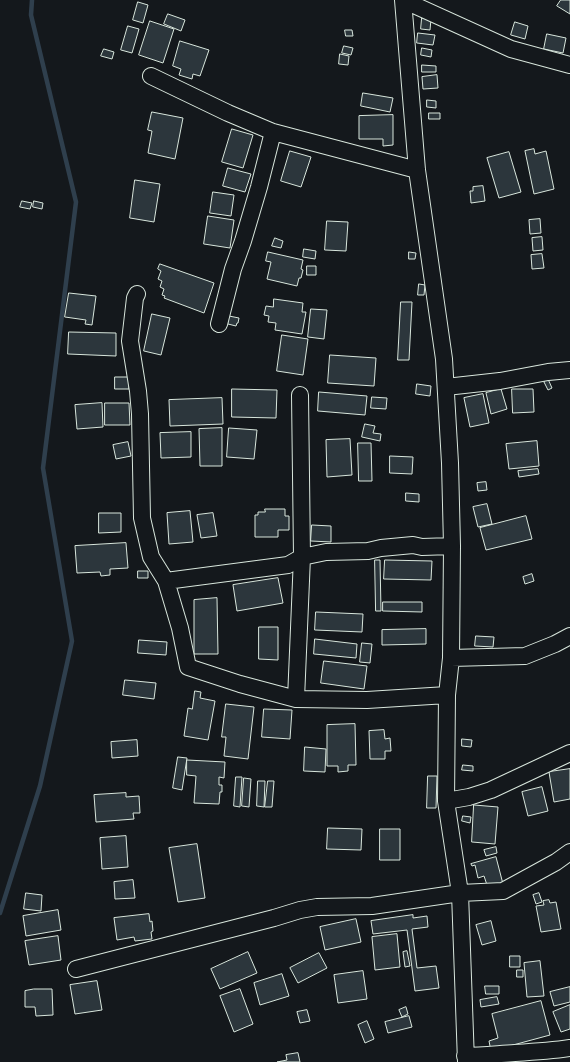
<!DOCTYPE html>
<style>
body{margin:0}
canvas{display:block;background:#14181c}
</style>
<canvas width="570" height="1062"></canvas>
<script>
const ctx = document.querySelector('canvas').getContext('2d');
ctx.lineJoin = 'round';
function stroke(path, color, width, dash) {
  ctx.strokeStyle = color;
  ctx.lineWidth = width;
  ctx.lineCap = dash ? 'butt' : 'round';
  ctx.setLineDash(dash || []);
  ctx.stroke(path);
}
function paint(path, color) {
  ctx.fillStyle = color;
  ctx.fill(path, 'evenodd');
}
const stream = new Path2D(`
 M0 913 40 786 72 641 43 468 76 202 31 15 32 0`);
const building = new Path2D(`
 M561 0H570V14L557 6Z
 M138 2 148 5 143 23 133 20Z
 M168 14 185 20 181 31 164 24Z
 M422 18 431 19 430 30 421 29Z
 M150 21 174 29 163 63 139 55Z
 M515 22 528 26 525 39 511 35Z
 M128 26 139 29 132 53 121 50Z
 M345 30H352L353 36H346Z
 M418 33 435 35 433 45 417 43Z
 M547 34 566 38 563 53 544 49Z
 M180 41 209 50 200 76 193 74 192 79 179 75 181 69 173 66Z
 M344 46 353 48 351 55 342 53Z
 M422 48 432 50 431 57 421 55Z
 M104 49 114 52 112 59 101 56Z
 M340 54 349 56 348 65 339 64Z
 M422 65 436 66V72H422Z
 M437 75 438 88 423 89 422 77Z
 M363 93 393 98 390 112 361 106Z
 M427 100 436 101V108L427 107Z
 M152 112 183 118 175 159 148 153 152 131 148 130Z
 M429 113H440V119H429Z
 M393 115V145L383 146V139H359V116Z
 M232 129 253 135 243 168 222 162Z
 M534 149 535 154 546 151 554 189 534 194 525 151Z
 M290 151 311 157 301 187 281 181Z
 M509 152 521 192 499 198 487 158Z
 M228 168 251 174 245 192 223 186Z
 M135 180 160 184 154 222 130 218Z
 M483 186 485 201 471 203 470 191H473V187Z
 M213 192 234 195 231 216 210 213Z
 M22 201 32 203 30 209 20 207Z
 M34 201 43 203 42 209 33 207Z
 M208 216 234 220 230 248 204 244Z
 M540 219 541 233 530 234 529 220Z
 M327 221 348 222 346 251 325 250Z
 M542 237 543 250 533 251 532 238Z
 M275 238 283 241 281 248 272 246Z
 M304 249 316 251 315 259 303 257Z
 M268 252 303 260 301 269 303 270 301 278H299L297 286 267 279 271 262 266 261Z
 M409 252 416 253 415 259H409Z
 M542 254 544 268 532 269 531 255Z
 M160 264 214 283 204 313 164 298 165 296 162 295 164 289 160 287 162 281 158 279 161 271 158 269Z
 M307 266H316V275H307Z
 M419 284 425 285 424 295H418Z
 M69 293 96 296 92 325 85 324 86 320 65 317Z
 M274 299 303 303 302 312H306L302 334 275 330 276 323 268 322 269 316 264 315 266 306 273 307Z
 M401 302H412L409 360H398Z
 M311 309 327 310 324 339 308 337Z
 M152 314 170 318 161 355 144 351Z
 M229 316 239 318 238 323H237L236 326 228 324Z
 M69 332 116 333V356L68 354Z
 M282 335 308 339 303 375 277 371Z
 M330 355 376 358 374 386 328 383Z
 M115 377H129V389H115Z
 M548 379 552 388 548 390 544 382Z
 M417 384 431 386 430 396 416 394Z
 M232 389 277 390 276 418 232 417Z
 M501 389 507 409 491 414 486 393Z
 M512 389H533L534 412 513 413Z
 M319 392 367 396 365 415 318 411Z
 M483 394 489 423 470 427 464 398Z
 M372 397 387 398 386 409 371 408Z
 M222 398 223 424 170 426 169 400Z
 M102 403 103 427 77 429 75 405Z
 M105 403H129L130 425H105Z
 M365 424 375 426 373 433 381 434 380 441 362 437Z
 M222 428V466H200L199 429Z
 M229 428 257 430 254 459 227 457Z
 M191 432V457L161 458 160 433Z
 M350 439 352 475 327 477 326 440Z
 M537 441 539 466 509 469 506 444Z
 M128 442 131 456 116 459 113 445Z
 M358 443H371L372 481H359Z
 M390 456 413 457 412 474 390 473Z
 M538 469 539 474 519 477 518 471Z
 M486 482 487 490 478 491 477 483Z
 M406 493 419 494V502L406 501Z
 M487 504 492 524 478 527 473 507Z
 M265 509H285V516H289V530H278V537H255V515H258V512H265Z
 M190 511 193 542 169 544 167 513Z
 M99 513H121V532L99 533Z
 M213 513 217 536 201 538 197 515Z
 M526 516 532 539 486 550 480 528Z
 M312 525 331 526V542L311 541Z
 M126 543 128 568 110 569V575L101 576 100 572 77 573 75 546Z
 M375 560H380L381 611H376Z
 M385 560 432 561 431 580 384 579Z
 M138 571H148V578H138Z
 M532 574 534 581 525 584 523 577Z
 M278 578 283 603 237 611 233 585Z
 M217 598 218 654H194V600Z
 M383 602H422V612L383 611Z
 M316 612 363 614 362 632 315 630Z
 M259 627H278V660L259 659Z
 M426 629V644L382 645V630Z
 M476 636 494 637 493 647 475 646Z
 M315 639 357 644 356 658 314 654Z
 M139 640 167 642 166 655 138 653Z
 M362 643 372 644 370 663 360 662Z
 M324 661 367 666 364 689 321 683Z
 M125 680 156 683 154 699 123 695Z
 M195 691 201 692 200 698 215 701 208 740 184 736 188 708 192 709Z
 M226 704 254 707 248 759 224 756 226 737H222Z
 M264 709 292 710 290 739 262 737Z
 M355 724 356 765H348V771L338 772V766H327V725Z
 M384 730 385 739 390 738 391 751H385V759H370L369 731Z
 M462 739 472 740 471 747 462 746Z
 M137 740 138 756 112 758 111 742Z
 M305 747 326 749 325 772 304 771Z
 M178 757 187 758 182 790 173 788Z
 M187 760 225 762 224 778 219 777V785H222V792H220L219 804 194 803 196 776 187 775Z
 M463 765 473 766V771L462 770Z
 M570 769V799L554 802 549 772Z
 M428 776H437L436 808H427Z
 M236 777H242L240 807 234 806Z
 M244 778 251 779 249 807 242 806Z
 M258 781H265L264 807 257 806Z
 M268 781H274L272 807H265Z
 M542 787 548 811 528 816 522 792Z
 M126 793V797L139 796 140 813H133L134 819 96 822 94 795Z
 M474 805 498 807 495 844 472 842Z
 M463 816 471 817 470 823 462 821Z
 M328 828 362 829 361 850 327 849Z
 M380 829H400V860H380Z
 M126 836 128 867 102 869 100 838Z
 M197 844 205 898 178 902 169 848Z
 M496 847 497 853 486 856 484 850Z
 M496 857 503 884 488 888 484 876 478 878 475 865 472 866 471 864Z
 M133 880 135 898 115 899 114 882Z
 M26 893 42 895 41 911 24 909Z
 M539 893 542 902 536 904 533 895Z
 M549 900 550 903 556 902 561 929 541 932 536 906 544 905 543 901Z
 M58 910 61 930 26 936 23 916Z
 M149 914 150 922 152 921 153 931 151 932 152 939 135 941 134 937 117 940 114 918Z
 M413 915V918L427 916 428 927 412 929 417 968 436 966 439 988 415 991 407 930 373 934 371 921Z
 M356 919 361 942 325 950 320 927Z
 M491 921 496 941 482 945 476 925Z
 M397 934 400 967 375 970 372 937Z
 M58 936 61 960 29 965 25 941Z
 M407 951 410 966 405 967 403 952Z
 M248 952 257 973 220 989 211 969Z
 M319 953 327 968 298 983 290 968Z
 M510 956H520V967H510Z
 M540 961 544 996 527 997 524 963Z
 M517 970H523V977H517Z
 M363 971 367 999 338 1003 334 975Z
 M282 974 289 996 260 1005 254 983Z
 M97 981 102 1010 75 1014 70 985Z
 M485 986H499V994H486Z
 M570 987V1002L554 1006 550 992Z
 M34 989H52L53 1015 36 1016 35 1007H25V991Z
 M240 989 253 1024 234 1032 220 996Z
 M497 997 499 1004 481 1007 480 1000Z
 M541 1001 550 1035 491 1051 489 1041 498 1038 492 1014Z
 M570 1005V1029L561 1032 553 1012Z
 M406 1007 408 1014 402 1017 399 1010Z
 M307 1010 310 1021 300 1023 297 1012Z
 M409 1016 412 1027 388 1033 385 1022Z
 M367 1021 374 1039 365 1043 358 1025Z
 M298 1053 300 1062H277L287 1060 286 1055Z`);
const minor = new Path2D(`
 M403 0 417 170 444 359 450 463 452 546 451 658 447 695 446 801 460 893 466 1062
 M403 0 511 49 570 65
 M151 76 228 113 273 132 417 170
 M137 294 135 298 130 341 138 391 140 414 142 518 151 557 166 581 180 628 188 667 240 684 296 699 367 700 447 695
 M219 324 233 269 243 241 259 187 273 132
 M446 387 500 381 548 372 570 370
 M166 581 288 565 302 557 326 552 368 551 381 548 413 545 422 547 452 546
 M451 658 525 656 555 644 570 636
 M296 699 302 557 300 395
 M446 801 469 797 491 790 570 753
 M76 969 274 918 300 910 317 907 372 906 460 893 503 891 556 862 570 852
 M465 1056C482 1056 498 1054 515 1053 533 1052 551 1051 570 1048`);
stroke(stream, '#2f3f4d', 4.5);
paint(building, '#2c363c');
stroke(building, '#d8e6dc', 1);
stroke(minor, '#d8e6dc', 18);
stroke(minor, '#14181c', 16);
</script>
